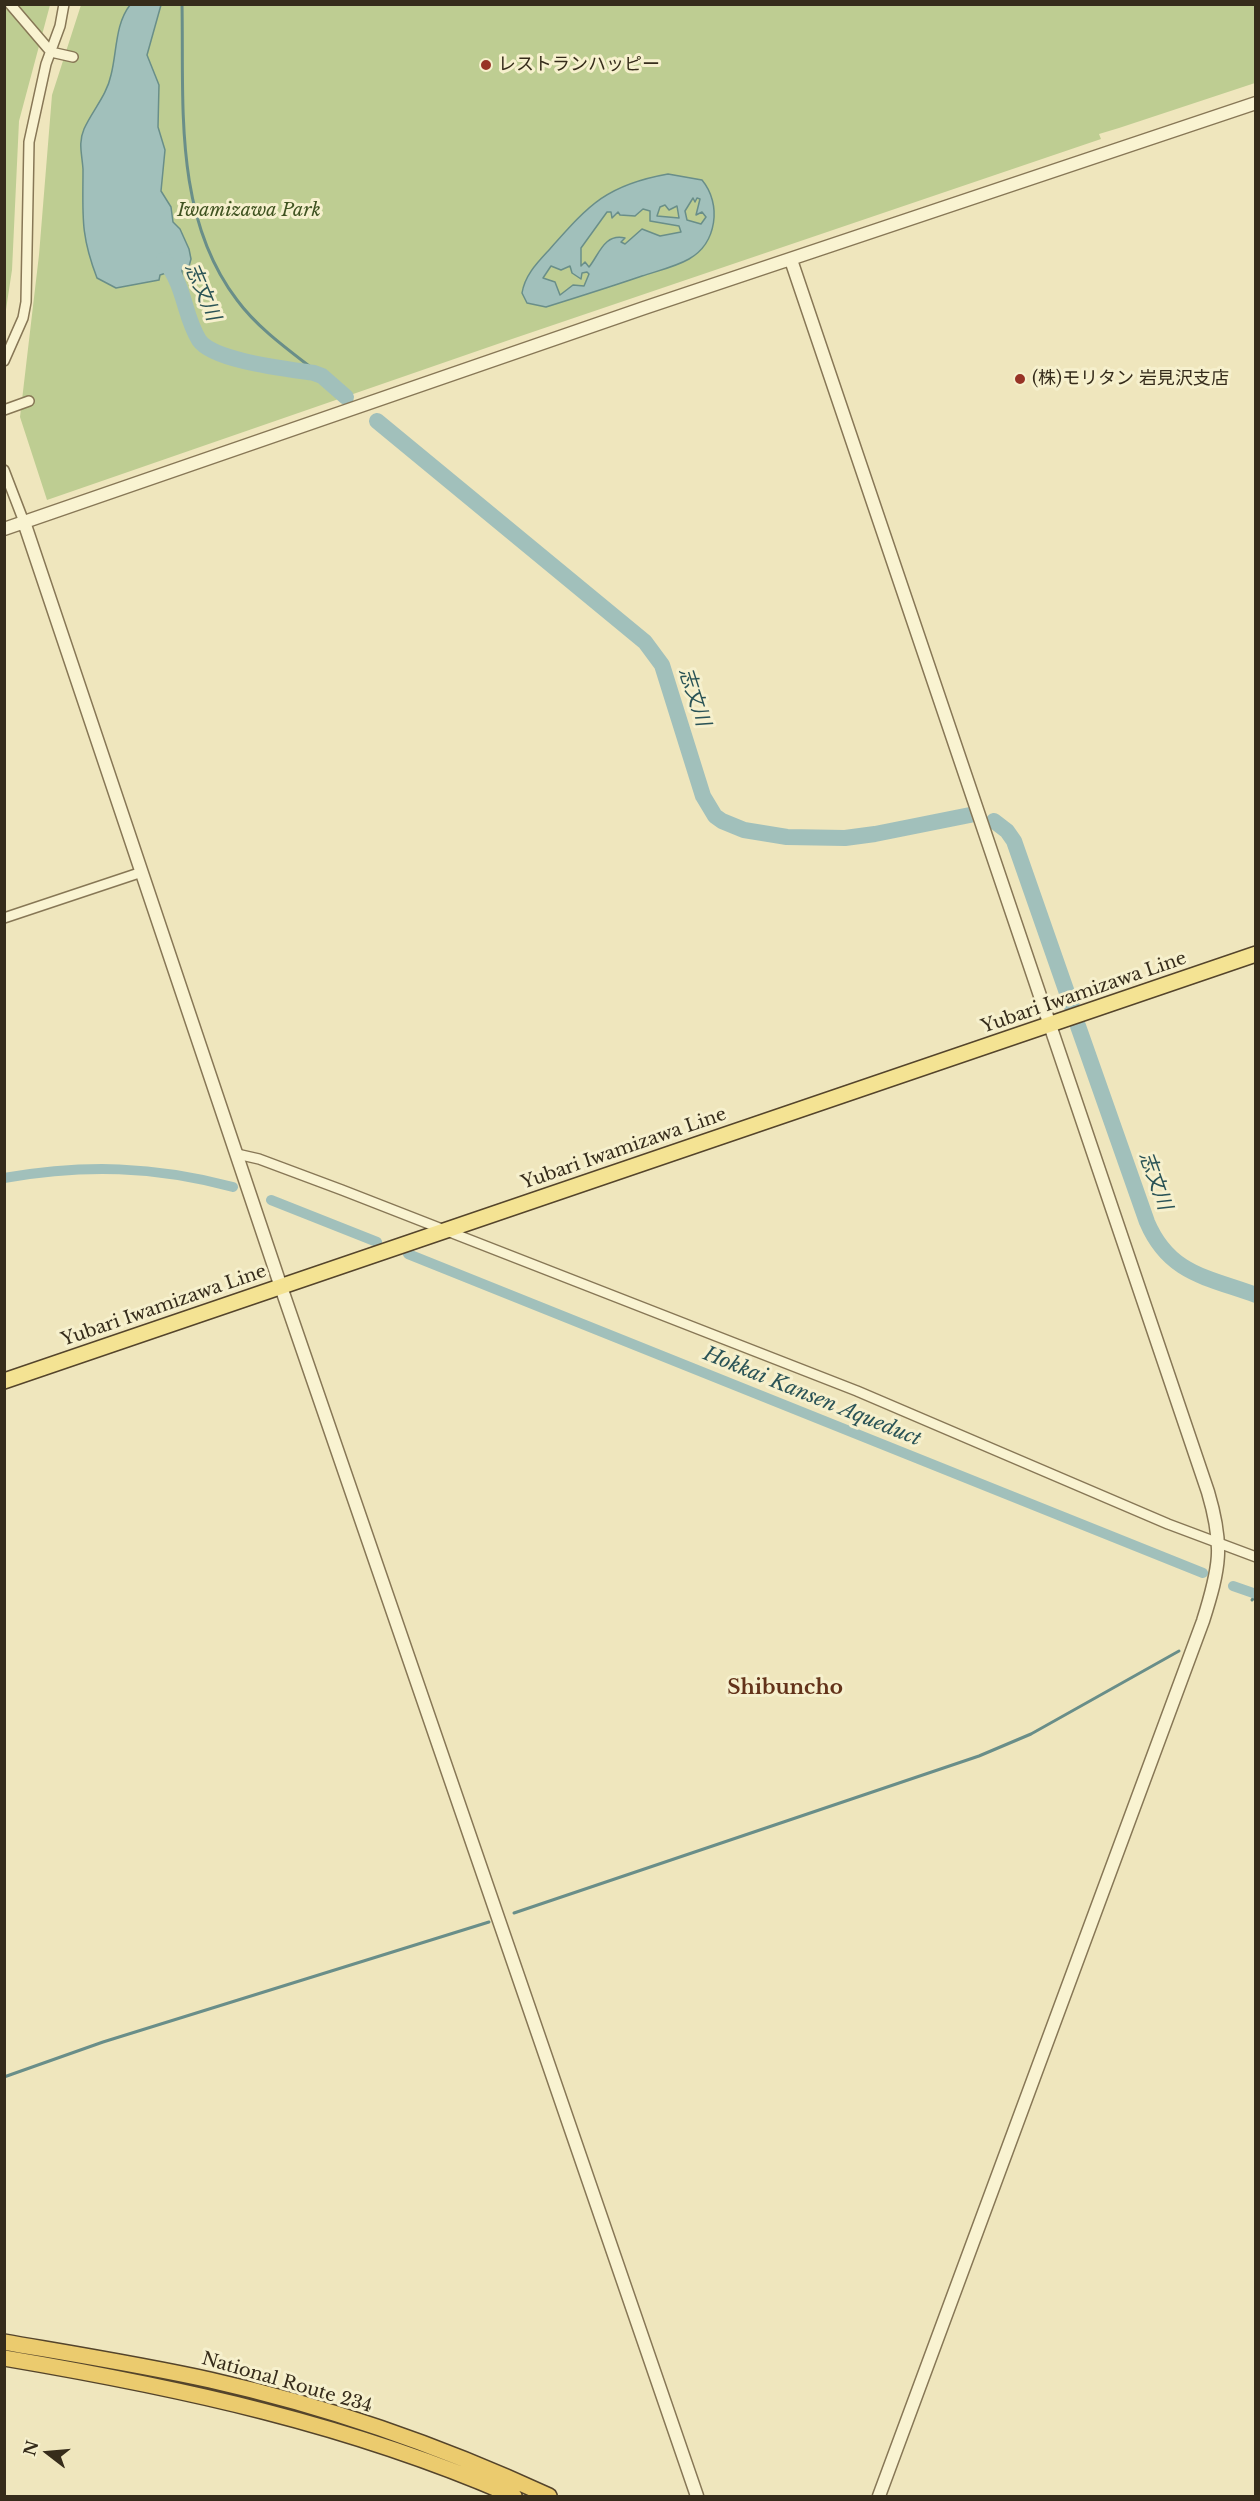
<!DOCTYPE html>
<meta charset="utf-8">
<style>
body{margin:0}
#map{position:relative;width:1260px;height:2501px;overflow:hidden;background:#efe6bd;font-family:"Libre Baskerville",serif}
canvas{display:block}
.frame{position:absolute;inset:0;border:6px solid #362c1b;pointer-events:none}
.north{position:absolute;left:18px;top:2423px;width:60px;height:60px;-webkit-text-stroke:4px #f6f0cd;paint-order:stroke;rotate:286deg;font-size:16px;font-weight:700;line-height:24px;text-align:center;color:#362c1b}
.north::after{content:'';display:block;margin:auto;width:21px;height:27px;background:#362c1b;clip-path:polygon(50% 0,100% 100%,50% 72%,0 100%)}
</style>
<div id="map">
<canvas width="1260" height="2501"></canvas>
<div class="frame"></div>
<div class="north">N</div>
</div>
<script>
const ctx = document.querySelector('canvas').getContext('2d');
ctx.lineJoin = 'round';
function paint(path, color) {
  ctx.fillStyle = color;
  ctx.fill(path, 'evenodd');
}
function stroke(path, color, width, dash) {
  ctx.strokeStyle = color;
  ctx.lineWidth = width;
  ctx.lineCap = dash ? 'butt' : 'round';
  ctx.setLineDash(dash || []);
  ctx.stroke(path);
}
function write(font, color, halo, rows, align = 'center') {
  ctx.font = font + ' "Libre Baskerville","Noto Sans JP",serif';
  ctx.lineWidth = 6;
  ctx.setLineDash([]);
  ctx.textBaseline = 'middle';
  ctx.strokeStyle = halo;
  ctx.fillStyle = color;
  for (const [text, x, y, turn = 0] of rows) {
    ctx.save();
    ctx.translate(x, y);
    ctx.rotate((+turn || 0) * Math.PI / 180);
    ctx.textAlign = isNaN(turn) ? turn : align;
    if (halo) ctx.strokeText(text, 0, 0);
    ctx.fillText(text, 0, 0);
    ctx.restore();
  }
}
const green = new Path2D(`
 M4 5H50L19 121 12 270 5 316Z
 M81 5H1255V83L1119 128 1099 134 1101 139 512 339 47 500 20 417 39 255 52 95Z`);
const water = new Path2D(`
 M130 5H161L147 55 159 85 158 127 165 150 161 191 171 207 173 222 180 229 189 249 191 259 188 270H182V275L169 276 166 273 160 275 159 280 116 288 97 278C80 234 83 215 83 169 82 154 78 143 84 129 92 111 107 95 111 75 117 52 115 24 130 5Z
 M668 174 702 180C722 204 717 243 689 259 675 267 657 271 642 276 610 287 578 297 546 307L527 303 522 293C525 275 537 263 549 250 589 205 606 185 668 174ZM693 198 695 202 697 198 700 199 696 215 702 212 706 217 701 224 687 220 685 211ZM665 205 669 210 677 206 679 218 657 216 660 207ZM643 209 650 211V221L679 226 681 232 660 236 642 229 625 244 621 242 625 238C604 233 599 255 589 267L585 262 581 266V248L607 212H611L612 218 618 212 620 215 635 216ZM551 266 561 270 570 266 572 273 581 279 582 273 587 272 589 274 584 286 573 285 560 295 555 282 543 278Z`);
const stream = new Path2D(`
 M182 4C184 104 173 216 237 300 259 330 293 353 322 376
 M1252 1600 1256 1595
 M514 1913 979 1756 1031 1734 1179 1651
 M4 2077 103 2042 489 1922`);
const canal = new Path2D(`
 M4 1178C85 1164 154 1166 233 1187
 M271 1200 377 1242
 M408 1254 1203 1573
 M1233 1586 1256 1594`);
const river = new Path2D(`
 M164 260C186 287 183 314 199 340 213 361 288 369 314 373L322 376 346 397
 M377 421 645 642 662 665 703 796 715 816 722 821 744 830 787 837 845 838 875 834 970 815
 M994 821 1007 831 1014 841 1072 1007
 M1078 1026 1147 1222C1169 1274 1207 1277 1256 1295`);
const minor = new Path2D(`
 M10 4 51 52 73 57
 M4 361 23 318 26 302 29 142 46 64 60 26 64 4
 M4 410 29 401
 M4 470 24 522
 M4 918 142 872
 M237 1154 259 1159 342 1190 857 1391 1168 1524 1256 1557`);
const tertiary = new Path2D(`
 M791 260 1208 1492C1224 1546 1220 1567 1203 1621L879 2496
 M24 522 281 1287 697 2496
 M4 529 644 308 1256 103`);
const primary = new Path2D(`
 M4 1381 1256 954`);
const trunk = new Path2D(`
 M4 2342C73 2354 142 2365 210 2380 326 2406 441 2446 549 2496
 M4 2358C181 2388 349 2424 514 2496`);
const markers = [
 [486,65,6,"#973325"],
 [1020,379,6,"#973325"]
];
const poiNames = [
 ["レストランハッピー",498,65],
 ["(株)モリタン 岩見沢支店",1032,379]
];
const parkNames = [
 ["Iwamizawa Park",249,211]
];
const streetNames = [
 ["Yubari Iwamizawa Line",1084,993,-19],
 ["Yubari Iwamizawa Line",624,1149,-19],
 ["Yubari Iwamizawa Line",164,1306,-19],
 ["National Route 234",287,2383,16]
];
const waterNames = [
 ["志文川",202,292,67],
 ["志文川",694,697,72],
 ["志文川",1155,1181,70],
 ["Hokkai Kansen Aqueduct",812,1397,22]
];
const neighbourhoodNames = [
 ["Shibuncho",785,1688]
];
paint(green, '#becd92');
paint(water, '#a1c0bb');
stroke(water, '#698e89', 1.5);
stroke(stream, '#698e89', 3);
stroke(canal, '#a1c0bb', 10);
stroke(river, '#a1c0bb', 16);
stroke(minor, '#877756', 12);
stroke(tertiary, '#877756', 15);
stroke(primary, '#54442b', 18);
stroke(trunk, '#54442b', 18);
stroke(minor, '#f9f3d1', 9);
stroke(tertiary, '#f9f3d1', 12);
stroke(primary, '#f4e393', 15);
stroke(trunk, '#ebcb6e', 15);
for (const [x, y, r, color] of markers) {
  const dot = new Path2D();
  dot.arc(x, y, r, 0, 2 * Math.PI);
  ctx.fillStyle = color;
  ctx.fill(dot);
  stroke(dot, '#f6f0cd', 2);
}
write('18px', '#362c1b', '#f6f0cd', poiNames, 'left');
write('italic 18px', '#405321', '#f6f0cd', parkNames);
write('18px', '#362c1b', '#f6f0cd', streetNames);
write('italic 20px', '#2a5356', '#f6f0cd', waterNames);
write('bold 20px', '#63331a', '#f6f0cd', neighbourhoodNames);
</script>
